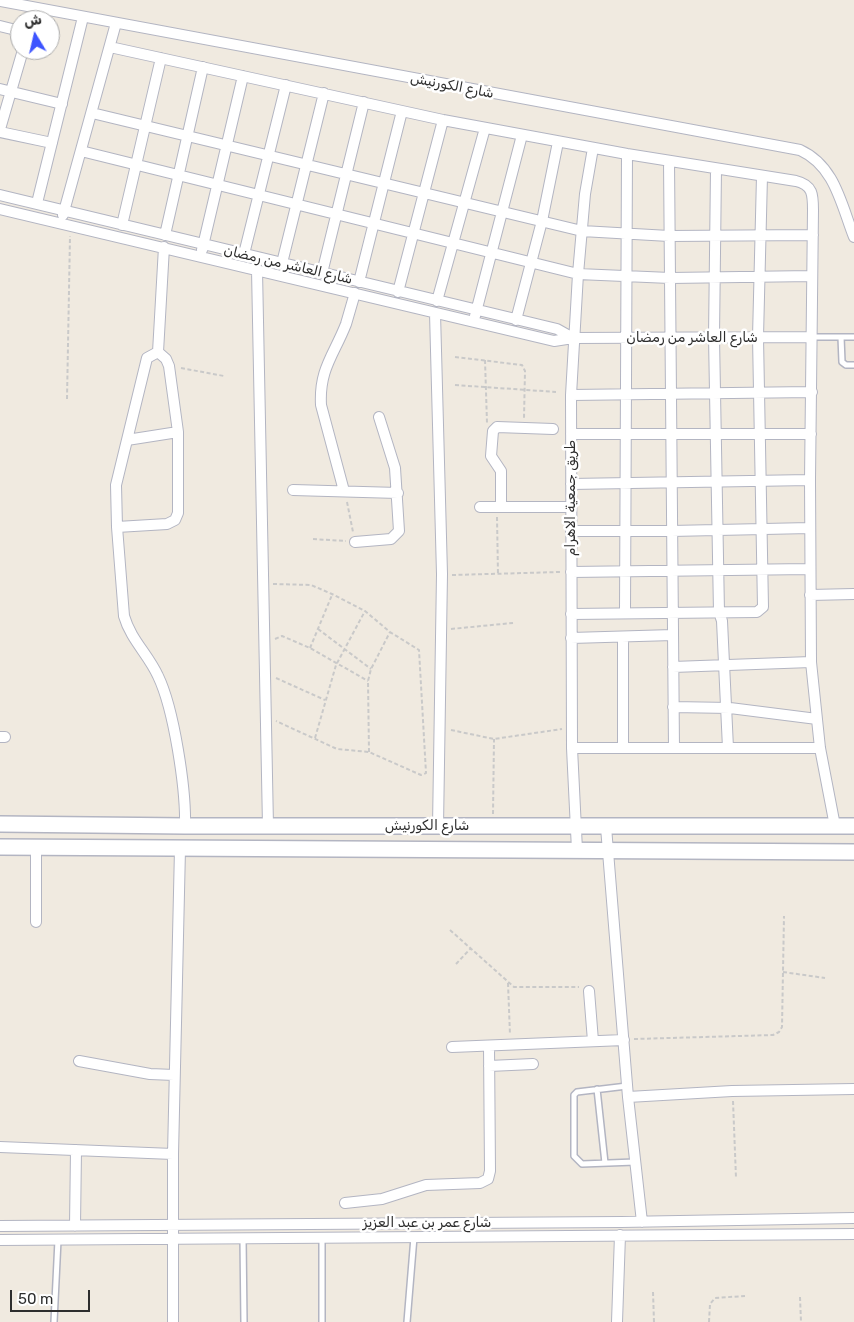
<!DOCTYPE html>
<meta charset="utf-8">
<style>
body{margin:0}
#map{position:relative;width:854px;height:1322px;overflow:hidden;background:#f0eae0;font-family:Rubik,"Noto Sans Arabic",sans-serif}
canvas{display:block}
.north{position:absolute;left:10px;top:10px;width:50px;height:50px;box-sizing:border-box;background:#fff;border:1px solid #ababab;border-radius:50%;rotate:351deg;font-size:14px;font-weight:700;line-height:20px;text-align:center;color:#2e2e2e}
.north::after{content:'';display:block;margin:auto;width:18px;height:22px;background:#3d54ff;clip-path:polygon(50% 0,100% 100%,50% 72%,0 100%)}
.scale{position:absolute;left:10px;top:1290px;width:80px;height:22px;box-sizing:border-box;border:2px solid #2e2e2e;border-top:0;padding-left:6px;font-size:15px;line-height:18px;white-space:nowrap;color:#2e2e2e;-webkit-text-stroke:4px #fff;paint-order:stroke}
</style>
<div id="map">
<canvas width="854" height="1322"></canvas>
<div class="north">ش</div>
<div class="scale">50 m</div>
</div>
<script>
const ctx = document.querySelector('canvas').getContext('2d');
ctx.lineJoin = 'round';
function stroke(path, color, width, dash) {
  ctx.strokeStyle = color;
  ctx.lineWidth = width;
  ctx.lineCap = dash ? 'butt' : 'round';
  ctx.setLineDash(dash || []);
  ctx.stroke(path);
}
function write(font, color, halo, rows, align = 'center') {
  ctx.font = font + ' Rubik,"Noto Sans Arabic",sans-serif';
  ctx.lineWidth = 5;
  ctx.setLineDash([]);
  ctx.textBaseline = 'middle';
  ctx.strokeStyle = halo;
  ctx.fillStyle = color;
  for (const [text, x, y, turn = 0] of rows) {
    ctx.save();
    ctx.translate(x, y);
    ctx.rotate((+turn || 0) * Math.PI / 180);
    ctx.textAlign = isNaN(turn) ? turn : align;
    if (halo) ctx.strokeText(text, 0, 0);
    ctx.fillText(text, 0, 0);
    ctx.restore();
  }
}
const path = new Path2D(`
 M455 357 522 365 525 371 524 418
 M485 360 487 423
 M181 368 224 376
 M455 385 556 392
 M67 399 70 236
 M347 502 353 532
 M497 517 498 575
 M313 539 346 541
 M452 575 560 572
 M273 584 311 585 332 594 365 611 390 632 419 650 426 773 421 775 369 752 337 749 276 721
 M318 629 371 669
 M451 629 513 623
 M275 639 282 636 310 648 368 681
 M310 648 332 595
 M276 678 325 700
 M451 730 494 739 562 729
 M315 738 336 665 365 611
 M369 752 368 681 371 669 390 632
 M493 814 494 739
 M450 930 514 987H579
 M456 964 471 948
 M783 972 825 978
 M508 983 510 1035
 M634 1039 773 1035 779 1032 782 1027 784 916
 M733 1101 736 1178
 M653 1292 654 1322
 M800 1297 801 1322
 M709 1322 710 1304 715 1298 745 1296`);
const service = new Path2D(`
 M812 337H854
 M841 337 842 362 846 365H854
 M627 1086 577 1092 574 1095V1156L582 1164 635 1162
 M597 1089 605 1163
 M243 1238 244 1322
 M322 1238V1322
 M54 1322 58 1240
 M407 1322 414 1237`);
const minor = new Path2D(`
 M0 1 800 150C835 166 841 204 854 237
 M0 26 20 31
 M110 47 443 120 627 154 796 181C813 185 813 195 813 210L810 480 811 662 820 748 835 826
 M0 89 62 104
 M92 113 582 231 669 236 813 235
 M0 129 23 50
 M0 132 52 143
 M81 151 578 274 670 278 812 276
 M669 161 674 748
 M716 169 714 337 719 612 722 621 728 748
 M0 195 557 329 573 338
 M37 203 83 17
 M0 209 554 341 573 338 812 337
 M63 215 116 23
 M122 225 161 58
 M165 235 203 67
 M202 250 243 76
 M244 254 286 85
 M282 263 324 93
 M257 270 268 826
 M322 273 364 102
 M359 282 402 111
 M398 292 443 120
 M437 301 485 128
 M435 313 442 574 438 826
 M475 316 522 135
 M516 320 542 221 558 142
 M158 352 164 247
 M571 395 812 392
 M571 434H811
 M127 440 178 432
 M571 484 810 480
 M293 490 398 493
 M344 491 321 405C319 369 334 355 346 324 349 314 352 303 355 293
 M480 507H571
 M501 507V471L491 456 493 431 497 427 553 429
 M117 527 116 485 147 358 158 352 166 359 169 366 178 432V513L175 520 167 524 117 527 124 616C131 640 148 654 158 676 174 709 186 789 185 826
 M571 531H671L810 528
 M355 542 391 539 399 531 395 468 379 417
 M571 572 809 569
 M810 595 854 594
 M625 613 627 154
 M571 614 757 612 763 607 758 337 762 176
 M623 637V748
 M571 638 673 635
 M673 667 811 662
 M673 707 730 708 817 719
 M0 737H5
 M572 748H820
 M606 827 628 1097 642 1222
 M36 847V922
 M577 850 572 748 571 395 578 274 585 194 593 148
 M589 991 593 1041
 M452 1047 624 1040
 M79 1061 150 1074 174 1075
 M489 1066 533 1064
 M628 1097 732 1091 854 1089
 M0 1147 173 1154
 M345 1203 382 1199 426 1185 480 1183 488 1179 490 1171 489 1046
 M0 1226 621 1222 854 1218
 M75 1226 76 1150
 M0 1240 854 1234
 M173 1322V1154L180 849
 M617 1322 620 1235`);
const secondary = new Path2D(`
 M0 824 185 826H854
 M0 847 854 852`);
const streetNames = [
 ["شارع الكورنيش",452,86,11],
 ["شارع العاشر من رمضان",288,265,13],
 ["شارع العاشر من رمضان",692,338],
 ["طريق جمعية الاهرام",571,498,-90],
 ["شارع الكورنيش",427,826],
 ["شارع عمر بن عبد العزيز",427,1223]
];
stroke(service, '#b3b5c2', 8);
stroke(minor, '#b3b5c2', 12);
stroke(secondary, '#b3b5c2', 18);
stroke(path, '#c9c9c9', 2, [4, 2.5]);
stroke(service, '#fff', 5);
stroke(minor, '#fff', 10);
stroke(secondary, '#fff', 15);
write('14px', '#2e2e2e', '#fff', streetNames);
</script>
